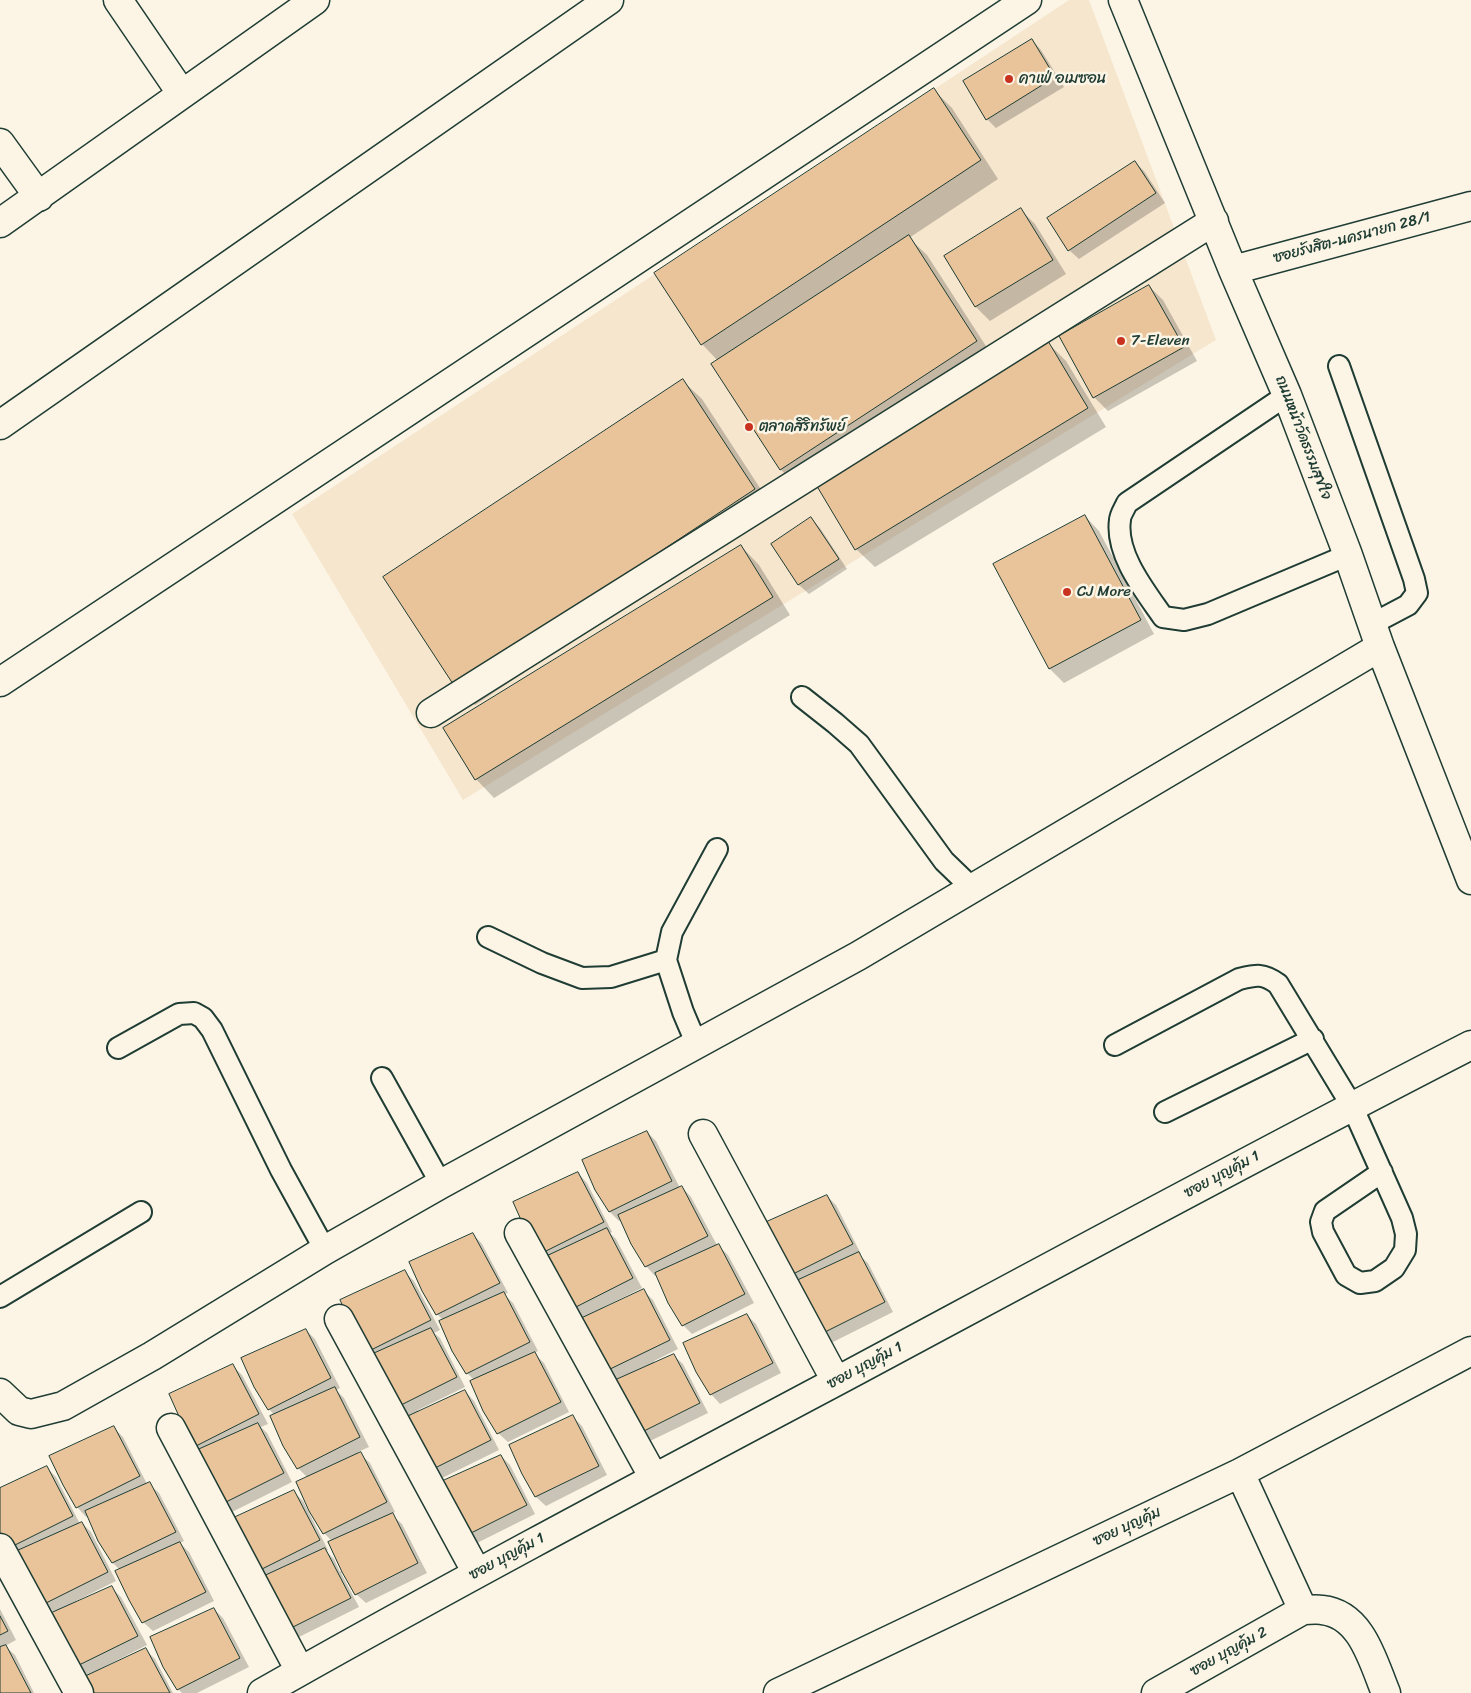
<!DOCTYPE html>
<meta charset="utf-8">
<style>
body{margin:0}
canvas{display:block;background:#fcf5e5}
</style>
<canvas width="1471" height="1693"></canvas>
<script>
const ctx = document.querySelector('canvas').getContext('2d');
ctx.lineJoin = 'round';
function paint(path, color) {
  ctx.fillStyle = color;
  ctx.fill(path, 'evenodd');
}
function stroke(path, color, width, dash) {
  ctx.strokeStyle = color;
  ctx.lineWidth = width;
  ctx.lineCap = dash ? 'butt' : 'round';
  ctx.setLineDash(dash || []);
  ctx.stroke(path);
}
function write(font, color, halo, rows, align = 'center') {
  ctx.font = font + ' Sriracha,"Playpen Sans Thai",sans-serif';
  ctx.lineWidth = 5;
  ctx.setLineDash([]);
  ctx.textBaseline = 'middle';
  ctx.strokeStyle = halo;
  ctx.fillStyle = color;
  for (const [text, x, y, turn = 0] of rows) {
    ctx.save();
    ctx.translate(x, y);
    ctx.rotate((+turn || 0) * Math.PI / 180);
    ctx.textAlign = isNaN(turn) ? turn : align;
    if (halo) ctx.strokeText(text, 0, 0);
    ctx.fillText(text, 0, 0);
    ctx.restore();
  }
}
const built = new Path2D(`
 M1069 0H1089L1216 340 463 800 292 514Z`);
const shadow = new Path2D(`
 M1032 40 1041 50 1064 87 996 128 987 119Z
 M934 90 952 108 998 179 909 238 927 255 995 360 799 487 780 469 718 361 702 344Z
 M1135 162 1144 171 1165 203 1079 259 1069 250 1049 218Z
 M1021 210 1035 224 1066 274 990 321 976 307 945 256Z
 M1149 286 1163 300 1197 361 1108 411 1094 397Z
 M1048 343 1066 361 1106 427 875 567 856 549Z
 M683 381 702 399 773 508 475 705 456 687Z
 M1085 516 1099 531 1154 634 1064 683 1050 669 995 565Z
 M811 518 820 528 847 569 809 594 799 585 773 544Z
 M741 546 759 565 790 615 494 798 476 779Z
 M647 1132 656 1141 680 1188 682 1187 691 1197 718 1247 719 1246 728 1255 754 1303 692 1334 683 1325 657 1275 655 1276 646 1266 621 1220 619 1221 610 1212 596 1189Z
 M578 1173 587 1183 612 1232 610 1233 616 1239 642 1288 604 1307 605 1309 644 1291 653 1300 678 1349 654 1361 655 1363 673 1355 683 1364 708 1413 646 1443 617 1380 607 1371 541 1253Z
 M827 1196 836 1205 861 1254 859 1255 868 1263 893 1312 831 1343 822 1333 790 1275Z
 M473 1234 482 1244 508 1293 504 1294 513 1303 538 1351 534 1353 544 1363 569 1412 508 1442 498 1433 475 1381 467 1373 444 1321 437 1314Z
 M405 1272 414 1281 440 1330 434 1333 440 1338 465 1387 418 1410 419 1412 465 1391 474 1401 499 1450 438 1480 368 1351Z
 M747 1315 756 1324 781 1373 720 1404 711 1394Z
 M306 1330 315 1339 340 1388 336 1390 344 1398 369 1447 358 1452 370 1463 395 1512 391 1514 402 1524 427 1573 366 1603 356 1594 343 1572 341 1573 359 1607 297 1638 257 1571 294 1492 303 1501 328 1550 326 1551 334 1559 340 1572 342 1571 333 1542 324 1533 308 1478 298 1468 275 1416 269 1409Z
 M233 1366 242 1375 268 1424 261 1427 267 1433 292 1482 230 1513 201 1450 197 1445Z
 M573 1417 582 1426 607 1475 546 1506 536 1497 523 1474Z
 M114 1428 123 1437 147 1484H149L159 1493 184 1541 180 1543 189 1552 214 1601 153 1631 143 1622 120 1570 113 1563 99 1540 88 1516 86 1517 77 1507Z
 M501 1456 510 1465 535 1514 473 1545 464 1536Z
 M47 1468 56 1477 80 1524 82 1523 91 1532 116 1581 76 1601 77 1603 112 1588 121 1597 147 1645 100 1669 101 1671 146 1650 155 1659 173 1693H90L75 1667 55 1613 45 1603 0 1530V1489Z
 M0 1609 16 1640 5 1646 15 1655 34 1693H0Z
 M214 1609 223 1618 249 1667 197 1693H182L178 1689Z`);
const building = new Path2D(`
 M1032 39 1055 77 986 120 963 81Z
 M934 88 981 160 701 345 654 273Z
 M1135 161 1156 193 1068 251 1047 218Z
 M1021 208 1053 260 975 307 944 256Z
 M909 235 977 341 780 470 711 364Z
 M1149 285 1184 347 1093 398 1059 336Z
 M1048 341 1088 408 855 550 815 483Z
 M683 379 755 489 455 687 383 577Z
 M1085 515 1141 620 1049 669 993 564Z
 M811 517 839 559 798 585 771 544Z
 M741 545 773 597 475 780 443 728Z
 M647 1131 672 1181 609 1212 595 1190 582 1160Z
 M578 1172 604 1222 540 1254 526 1231 513 1202Z
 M682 1186 708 1236 645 1267 631 1244 618 1215Z
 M827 1195 853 1244 789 1276 762 1224Z
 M607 1228 633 1278 570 1310 543 1258Z
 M473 1233 500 1283 436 1315 422 1291 409 1262Z
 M719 1244 745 1294 682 1326 668 1303 655 1273Z
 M859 1252 885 1302 821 1334 794 1282Z
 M405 1270 431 1320 367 1352 354 1329 340 1300Z
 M644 1289 670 1340 606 1371 580 1319Z
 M504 1292 530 1342 466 1374 452 1351 439 1321Z
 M747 1314 773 1363 710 1395 696 1372 683 1343Z
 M431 1328 457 1377 393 1409 366 1357Z
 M306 1329 331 1378 268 1410 254 1387 241 1358Z
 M535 1352 561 1402 497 1434 483 1411 470 1381Z
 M674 1354 700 1403 636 1435 609 1383Z
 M233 1364 259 1414 196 1446 182 1423 169 1394Z
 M335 1387 360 1437 297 1469 283 1446 270 1416Z
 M465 1390 491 1440 427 1472 400 1420Z
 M573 1415 599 1466 535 1497 522 1474 509 1445Z
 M258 1423 284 1473 220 1505 193 1452Z
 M114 1426 140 1476 76 1508 63 1485 49 1456Z
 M361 1452 387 1502 323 1534 309 1511 296 1482Z
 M501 1455 527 1505 463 1537 436 1484Z
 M47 1466 73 1516 9 1548 0 1533V1488Z
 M150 1482 176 1532 112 1563 98 1541 85 1511Z
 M294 1490 320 1540 256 1572 229 1520Z
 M393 1513 418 1563 355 1595 342 1572 328 1542Z
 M82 1522 108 1572 44 1604 17 1551Z
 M180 1542 206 1592 142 1623 129 1600 115 1571Z
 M325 1548 351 1598 287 1630 260 1578Z
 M112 1586 138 1636 75 1667 47 1615Z
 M214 1608 240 1658 177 1690 163 1667 150 1637Z
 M0 1616 8 1631 0 1635Z
 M6 1645 31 1693H0V1647Z
 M146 1648 170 1693H89L82 1678Z`);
const service = new Path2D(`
 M1339 366 1414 579 1417 593 1408 605 1372 624
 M1287 395 1127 503C1125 508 1120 515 1120 520 1115 554 1145 591 1163 617L1184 620 1208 614 1348 555
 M802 697 835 723 859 744 944 861 973 889
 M488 937 542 963 582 978 611 977 666 960
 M697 1045 683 1012 666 960 672 932 717 849
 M1115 1045 1239 979C1256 975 1263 973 1278 984L1352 1106 1402 1218 1406 1234 1405 1250 1394 1268 1375 1281 1360 1283 1346 1275 1323 1232 1321 1222 1325 1211 1382 1172
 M118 1048 179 1014 194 1013 203 1018 212 1030 281 1170 325 1250
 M382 1078 441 1184
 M1165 1112 1313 1039
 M0 1297 141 1212`);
const minor = new Path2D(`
 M118 0 182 94
 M1123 0 1233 270 1287 395 1348 555 1380 647 1471 880
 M0 143 39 197
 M0 223 315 0
 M1233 270 1471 206
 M0 425 609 0
 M0 682 1027 0
 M431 713 1214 221
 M703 1134 836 1381
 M519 1233 654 1478
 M339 1319 477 1573
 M0 1393 19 1411 31 1414 63 1406 152 1356 325 1250 441 1184 858 956 1380 647
 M171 1428 300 1671
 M1240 1473 1303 1610
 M0 1548 79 1693
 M262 1693C452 1585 645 1483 837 1381 1048 1268 1258 1154 1471 1045
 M778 1693 1240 1473 1471 1351
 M1156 1693 1303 1610C1309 1610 1316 1609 1322 1610 1362 1614 1373 1662 1386 1693`);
const markers = [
 [1009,79,5,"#c8321e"],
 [1121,341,5,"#c8321e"],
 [749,427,5,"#c8321e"],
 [1067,592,5,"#c8321e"]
];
const poiNames = [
 ["คาเฟ่ อเมซอน",1019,79],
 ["7-Eleven",1131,341],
 ["ตลาดสิริทรัพย์",759,427],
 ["CJ More",1077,592]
];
const streetNames = [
 ["ซอยรังสิต-นครนายก 28/1",1352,238,-15],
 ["ถนนหน้าวัดธรรมสุขใจ",1303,438,69],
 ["ซอย บุญคุ้ม 1",1222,1175,-28],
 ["ซอย บุญคุ้ม 1",865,1366,-28],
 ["ซอย บุญคุ้ม",1127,1527,-25],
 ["ซอย บุญคุ้ม 1",507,1557,-28],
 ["ซอย บุญคุ้ม 2",1229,1652,-29]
];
paint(built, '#f6e6ce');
paint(shadow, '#0003');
paint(building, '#e9c399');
stroke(building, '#1f3d34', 1);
stroke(service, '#1f3d34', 24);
stroke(minor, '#1f3d34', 31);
stroke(service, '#fcf5e5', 20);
stroke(minor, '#fcf5e5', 28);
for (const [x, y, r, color] of markers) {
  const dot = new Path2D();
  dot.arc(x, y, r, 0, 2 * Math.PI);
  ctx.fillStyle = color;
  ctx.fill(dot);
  stroke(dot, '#fcf5e5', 2);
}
write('15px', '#1f3d34', '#fcf5e5', poiNames, 'left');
write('15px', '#1f3d34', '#fcf5e5', streetNames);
</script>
